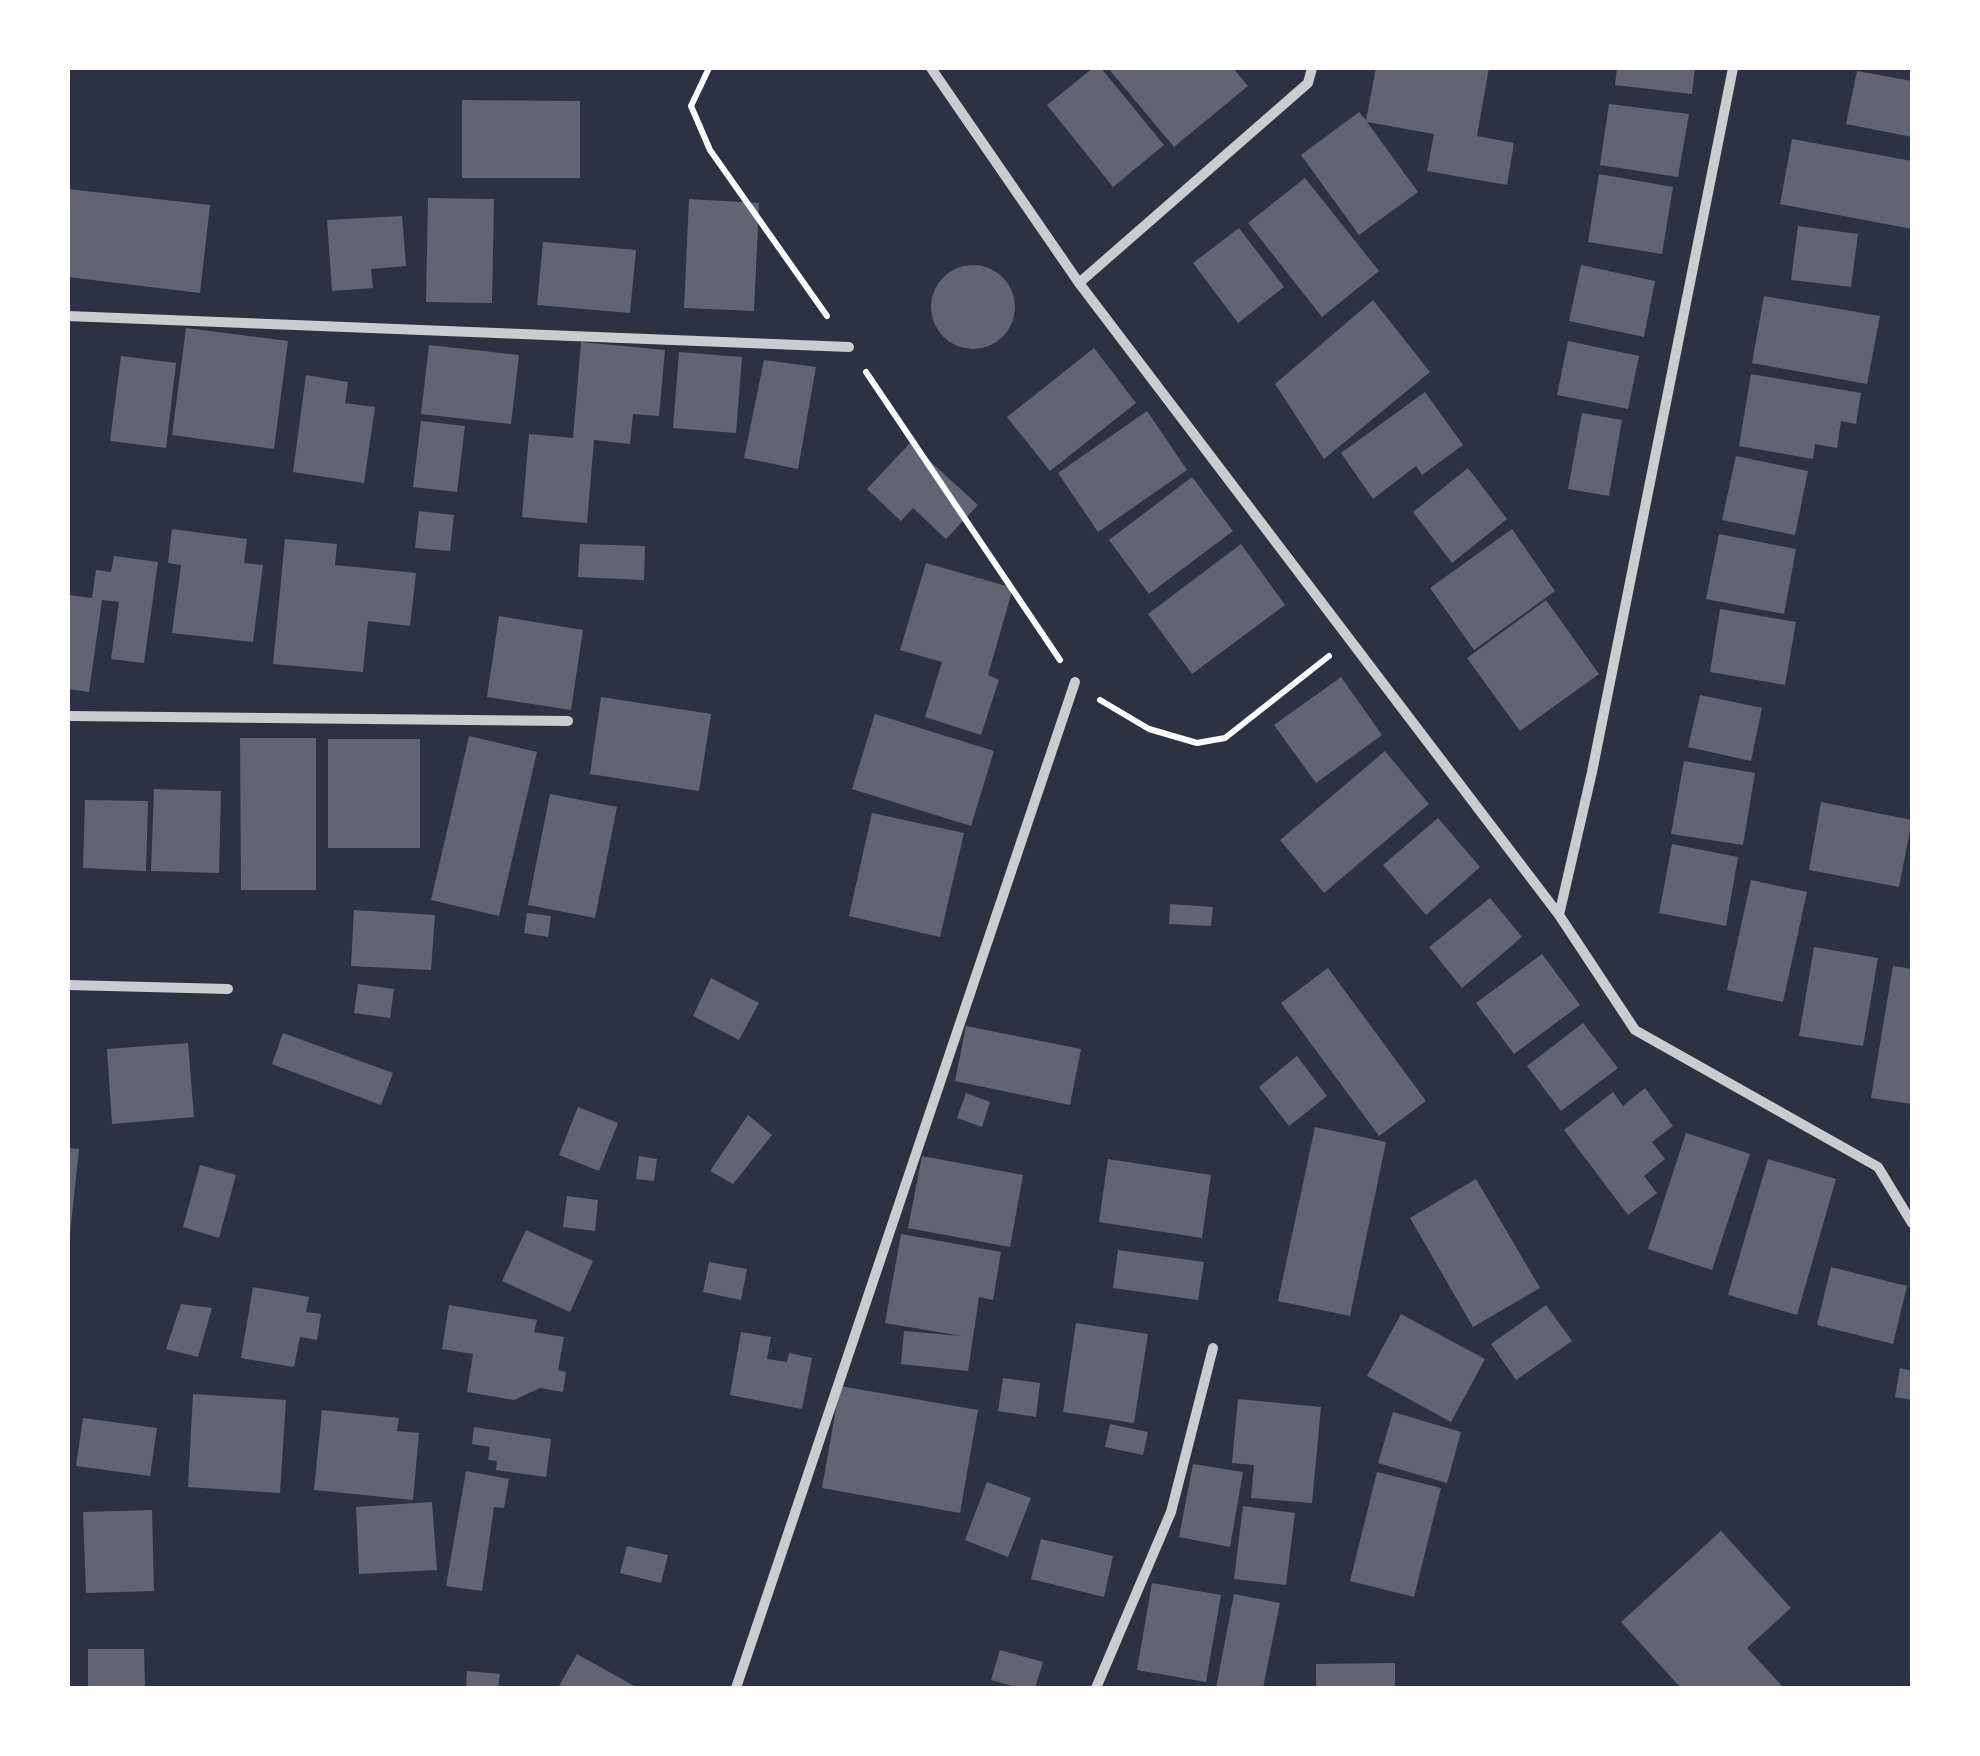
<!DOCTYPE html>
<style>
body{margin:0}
#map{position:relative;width:1980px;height:1756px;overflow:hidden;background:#2d3142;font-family:Signika,sans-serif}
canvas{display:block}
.frame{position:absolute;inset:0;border:70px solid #fff;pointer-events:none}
</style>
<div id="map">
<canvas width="1980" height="1756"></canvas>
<div class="frame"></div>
</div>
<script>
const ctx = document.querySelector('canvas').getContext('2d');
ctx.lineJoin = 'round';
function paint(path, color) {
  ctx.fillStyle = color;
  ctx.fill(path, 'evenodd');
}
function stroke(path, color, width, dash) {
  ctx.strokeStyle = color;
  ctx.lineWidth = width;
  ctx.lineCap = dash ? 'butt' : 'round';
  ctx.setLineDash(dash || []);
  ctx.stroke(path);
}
const building = new Path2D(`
 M1093 68H1101L1164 145 1113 187 1047 105Z
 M1108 68H1233L1248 86 1174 147Z
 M1376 68H1489L1477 136 1514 143 1507 185 1427 171 1434 134 1367 122 1418 192 1359 235 1301 155 1359 112 1366 120Z
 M1617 68H1695L1692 94 1615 85Z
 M1857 71 1912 81V137L1846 124Z
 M462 100 580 101V178H462Z
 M1609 104 1689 114 1678 177 1600 165Z
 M1792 139 1912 161V229L1780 204Z
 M1599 174 1673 187 1662 254 1588 242Z
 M1305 178 1379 271 1322 317 1248 223Z
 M68 189 210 205 200 293 68 277Z
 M428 198 494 199 492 303 426 302Z
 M689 199 759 203 754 311 684 308Z
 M402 216 406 266 371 269 373 288 332 291 327 220Z
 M1798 226 1858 234 1851 287 1791 280Z
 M1239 228 1284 287 1238 323 1193 263Z
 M543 242 636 250 630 313 537 305Z
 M1581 265 1655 281 1644 337 1569 321Z
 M931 307a42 42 0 1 1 84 0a42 42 0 1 1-84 0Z
 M1764 296 1880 316 1867 384 1752 363Z
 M1373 300 1430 372 1324 459 1275 384Z
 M186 328 288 341 274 449 172 435Z
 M1568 341 1639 356 1628 409 1557 395Z
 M581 342 665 350 659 416 633 414 630 444 594 440 587 523 522 517 529 434 573 438Z
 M429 345 519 355 511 424 421 414Z
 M1094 348 1136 403 1050 471 1007 417Z
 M679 352 742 357 736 433 673 428Z
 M121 356 176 363 166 448 110 441Z
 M764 360 816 367 798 469 744 458Z
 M1751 374 1861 393 1856 424 1841 421 1837 448 1815 444 1813 459 1739 446Z
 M306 375 348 382 345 403 375 407 364 483 293 472Z
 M1425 392 1463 445 1422 475 1416 466 1373 499 1341 453Z
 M1147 411 1187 470 1098 532 1058 473Z
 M1582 413 1622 420 1609 496 1568 489Z
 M421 421 465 426 457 492 413 487Z
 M910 443 978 505 946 539 913 508 901 521 867 489Z
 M1736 456 1808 471 1795 535 1722 520Z
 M1468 468 1507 519 1452 563 1413 512Z
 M1192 477 1233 531 1149 594 1109 540Z
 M419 511 454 515 450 551 415 548Z
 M172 529 247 539 244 563 263 565 253 642 172 633 181 565 168 563Z
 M1512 529 1555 591 1474 650 1430 588Z
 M1719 534 1796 549 1784 614 1706 599Z
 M285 539 337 544 335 565 416 573 410 626 368 621 363 672 273 664Z
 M580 544 645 546 644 580 578 577Z
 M1241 544 1285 605 1192 674 1148 614Z
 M114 556 158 562 144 663 111 659 119 602 102 600 89 692 68 689 69 595 92 598 96 570 111 572Z
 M926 563 1013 588 988 675 999 680 981 735 925 717 942 662 900 650Z
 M1546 600 1599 674 1520 731 1467 658Z
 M1720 609 1796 622 1785 685 1710 672Z
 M499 616 583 630 571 710 487 697Z
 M1341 677 1382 735 1316 783 1274 725Z
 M1700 695 1762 708 1751 761 1688 747Z
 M601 697 711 714 699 791 590 774Z
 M875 714 994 751 971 826 852 789Z
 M469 736 537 752 499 916 431 900Z
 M240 738H316V890H241Z
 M328 739H420V848H328Z
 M1385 751 1429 804 1324 893 1280 840Z
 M1684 761 1755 773 1743 845 1671 834Z
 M154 789 221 791 219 873 151 871Z
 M550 794 617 807 595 918 528 905Z
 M85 800 148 801 146 871 83 868Z
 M1821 802 1912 820 1899 887 1809 870Z
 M872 813 964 833 940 937 849 916Z
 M1438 818 1480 867 1426 915 1383 865Z
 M1672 844 1738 857 1726 926 1659 913Z
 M1751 880 1807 892 1783 1002 1727 990Z
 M1490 898 1522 937 1462 988 1429 947Z
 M1170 904 1213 907 1211 926 1169 924Z
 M354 910 435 915 431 970 351 966Z
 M527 913 551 916 548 937 524 933Z
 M1814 947 1878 958 1863 1046 1799 1036Z
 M1542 954 1580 1005 1514 1054 1476 1003Z
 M1893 966 1912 969V1104L1871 1098Z
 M1328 968 1426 1101 1379 1136 1281 1003Z
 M711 978 759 1003 739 1040 693 1016Z
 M358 984 394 989 390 1018 354 1013Z
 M1583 1023 1618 1068 1561 1111 1527 1066Z
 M966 1026 1081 1049 1070 1105 955 1081Z
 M283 1033 393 1073 381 1105 272 1064Z
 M188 1043 194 1117 112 1124 107 1049Z
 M1297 1056 1327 1096 1289 1126 1259 1087Z
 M1645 1088 1673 1126 1652 1142 1665 1159 1644 1176 1657 1193 1628 1215 1564 1130 1613 1092 1623 1106Z
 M966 1093 990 1102 982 1127 957 1118Z
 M578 1107 618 1123 599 1171 559 1155Z
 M748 1115 772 1135 733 1184 710 1171Z
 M1315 1127 1386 1142 1350 1316 1278 1301Z
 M1686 1133 1750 1154 1712 1270 1648 1249Z
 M68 1148 79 1149 70 1234H68Z
 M639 1156 657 1159 654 1181 636 1179Z
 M922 1156 1023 1175 1010 1247 908 1228Z
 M1108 1159 1211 1175 1202 1238 1099 1222Z
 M1768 1159 1836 1179 1797 1315 1728 1295Z
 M200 1165 236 1175 219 1238 183 1227Z
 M1476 1179 1540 1288 1473 1327 1410 1218Z
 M567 1196 598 1200 595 1231 563 1227Z
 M526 1230 593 1261 570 1312 502 1281Z
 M901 1234 1001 1252 993 1300 979 1297 968 1371 901 1364 904 1331 962 1336 885 1323Z
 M1118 1250 1204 1262 1198 1300 1113 1288Z
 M709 1262 747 1269 741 1300 703 1292Z
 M1831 1267 1907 1286 1893 1344 1817 1325Z
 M253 1287 309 1297 306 1312 321 1314 317 1340 300 1337 294 1367 241 1358Z
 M181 1304 212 1308 198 1357 166 1349Z
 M449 1305 537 1320 534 1332 564 1337 558 1370 566 1372 563 1392 540 1388 514 1400 467 1392 473 1354 442 1349Z
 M1546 1305 1572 1341 1516 1380 1491 1344Z
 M1401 1314 1485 1359 1451 1422 1367 1376Z
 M1076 1323 1148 1334 1134 1423 1063 1412Z
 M741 1332 771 1337 767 1359 787 1362 789 1353 812 1358 802 1409 730 1395Z
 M1900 1368 1912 1371V1400L1895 1397Z
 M1003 1378 1040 1383 1036 1417 998 1411Z
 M840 1386 978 1410 960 1513 822 1488Z
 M193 1394 286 1400 280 1493 188 1487Z
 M1238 1399 1321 1407 1312 1503 1251 1498 1254 1465 1232 1463Z
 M322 1410 399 1418 397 1431 419 1433 413 1500 314 1490Z
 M1393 1412 1461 1432 1447 1483 1378 1463Z
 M83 1418 157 1428 150 1476 76 1466Z
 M1110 1424 1148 1432 1143 1455 1105 1447Z
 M474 1427 551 1439 546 1477 496 1470 497 1461 488 1460 490 1447 472 1444Z
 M1193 1464 1243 1472 1230 1547 1179 1537Z
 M466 1471 509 1479 504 1508 494 1507 482 1591 446 1586Z
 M1377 1472 1441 1488 1414 1597 1350 1581Z
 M987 1482 1031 1498 1008 1557 965 1540Z
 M432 1502 437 1570 359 1574 356 1507Z
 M1243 1506 1295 1513 1286 1585 1234 1579Z
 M152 1510 154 1591 86 1593 83 1512Z
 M1721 1531 1791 1608 1747 1648 1784 1688H1681L1621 1622Z
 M1041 1539 1113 1556 1104 1597 1031 1579Z
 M627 1546 668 1555 661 1583 620 1573Z
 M1152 1583 1221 1595 1206 1682 1137 1670Z
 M1234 1594 1280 1603 1263 1688H1216Z
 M88 1649H144L145 1688H88Z
 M1000 1650 1043 1662 1035 1688H1020L991 1680Z
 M577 1654 638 1688H558Z
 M1395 1663V1688H1316V1664Z
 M467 1671 500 1674 498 1688H466Z`);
const path = new Path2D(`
 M709 68 691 106 710 150 827 316
 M866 372 1060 660
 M1100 700 1149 729 1197 743 1225 738 1329 656`);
const minor = new Path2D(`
 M931 68 1079 283 1559 915 1635 1030 1878 1167 1912 1223
 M1079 283 1308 83 1312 68
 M68 316 849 347
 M68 716 568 721
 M1559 915 1592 772 1733 68
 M68 985 228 989
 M736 1688 1075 682
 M1096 1688 1171 1512 1213 1348`);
paint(building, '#626471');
stroke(path, '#fff', 6);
stroke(minor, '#caccd0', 10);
</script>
